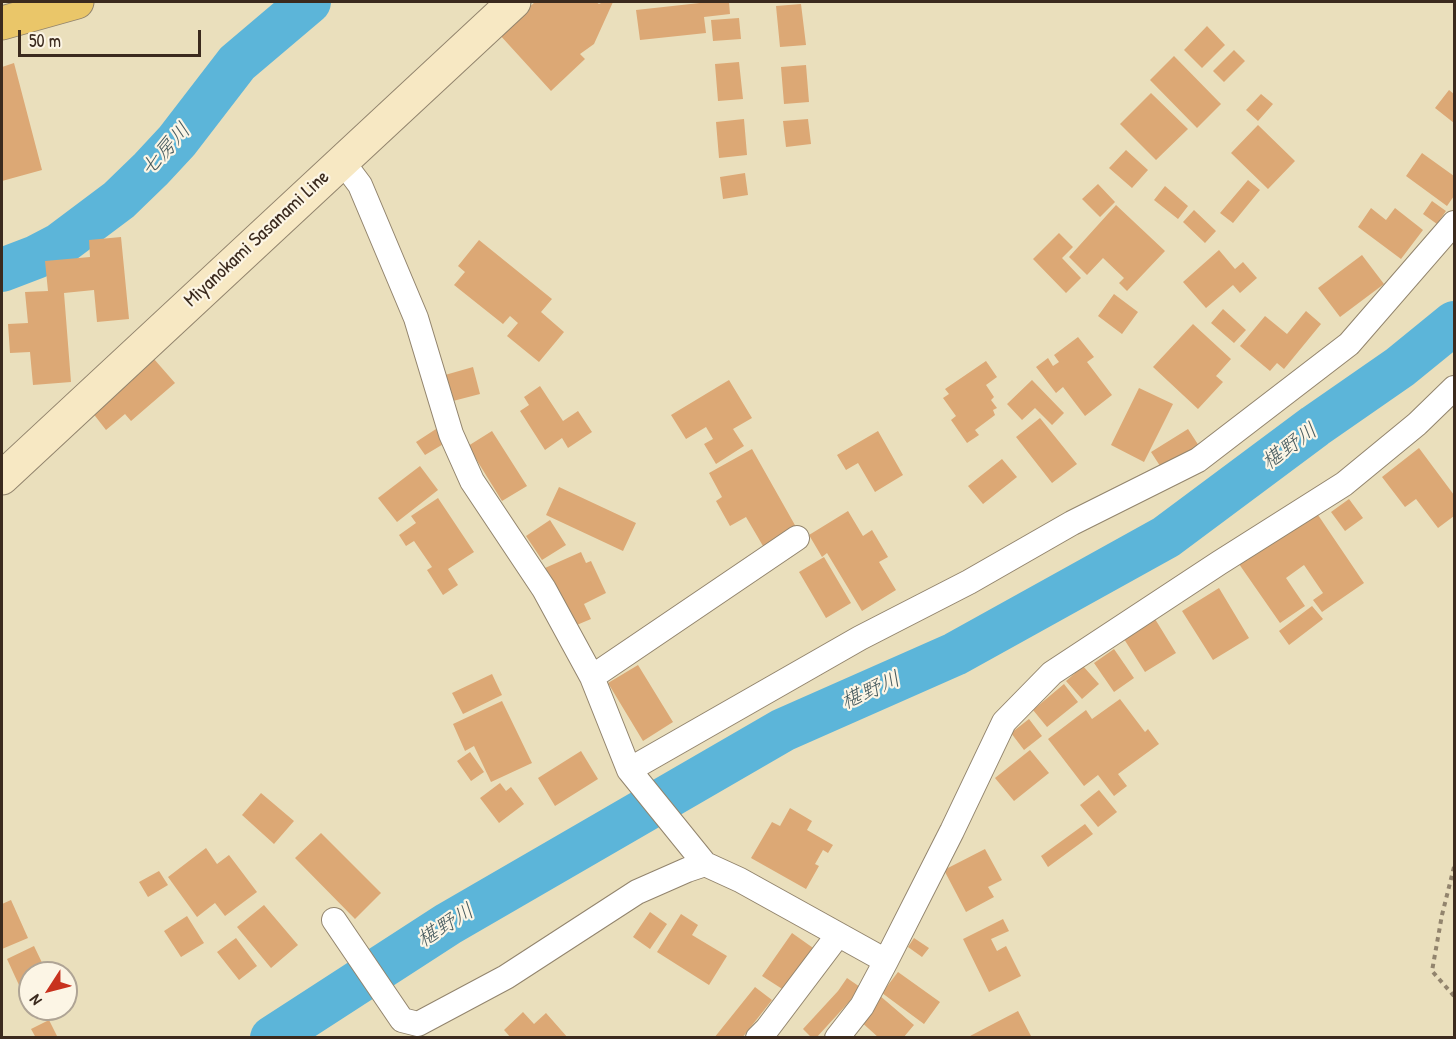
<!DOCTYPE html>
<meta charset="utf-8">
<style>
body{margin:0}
#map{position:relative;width:1456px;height:1039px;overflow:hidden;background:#eadfbc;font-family:"Patrick Hand",sans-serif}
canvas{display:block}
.frame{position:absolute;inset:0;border:3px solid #3b2a1e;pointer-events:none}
.north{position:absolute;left:18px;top:961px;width:60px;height:60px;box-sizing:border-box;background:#fcf5e5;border:2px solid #afa495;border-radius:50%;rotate:234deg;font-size:16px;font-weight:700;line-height:24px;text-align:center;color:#3b2a1e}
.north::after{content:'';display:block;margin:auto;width:21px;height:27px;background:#c8321e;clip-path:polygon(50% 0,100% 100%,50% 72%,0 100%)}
.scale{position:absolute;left:18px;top:30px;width:183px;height:27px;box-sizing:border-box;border:3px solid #3b2a1e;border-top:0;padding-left:8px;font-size:18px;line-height:21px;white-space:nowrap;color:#3b2a1e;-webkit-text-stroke:4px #fcf5e5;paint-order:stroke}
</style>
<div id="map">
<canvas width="1456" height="1039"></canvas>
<div class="frame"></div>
<div class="north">N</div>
<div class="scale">50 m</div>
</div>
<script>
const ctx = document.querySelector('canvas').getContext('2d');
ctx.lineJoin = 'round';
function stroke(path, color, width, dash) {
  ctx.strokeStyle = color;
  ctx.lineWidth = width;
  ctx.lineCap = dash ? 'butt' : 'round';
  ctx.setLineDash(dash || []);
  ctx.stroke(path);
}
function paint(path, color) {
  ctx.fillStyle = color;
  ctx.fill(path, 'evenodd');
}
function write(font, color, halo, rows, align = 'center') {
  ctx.font = font + ' "Patrick Hand","Klee One",sans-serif';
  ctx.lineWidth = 4.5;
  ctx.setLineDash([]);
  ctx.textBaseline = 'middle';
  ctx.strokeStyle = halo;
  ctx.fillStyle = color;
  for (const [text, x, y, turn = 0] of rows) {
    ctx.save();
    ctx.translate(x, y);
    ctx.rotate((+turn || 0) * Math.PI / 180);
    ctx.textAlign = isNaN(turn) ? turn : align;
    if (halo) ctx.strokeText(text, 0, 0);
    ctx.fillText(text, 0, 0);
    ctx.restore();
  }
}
const river = new Path2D(`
 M2 270 36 257 59 245 119 200 151 169 177 141 237 63 309 2
 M272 1038 448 924 783 730 955 654 1166 537 1315 426 1400 367 1454 323`);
const building = new Path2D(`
 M535 2H596L599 4 603 2H613L594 44 580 54 585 59 551 91 499 34Z
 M709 2H729L730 14 704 17 706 33 640 40 636 10Z
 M801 4 806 45 780 47 776 6Z
 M739 18 741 39 713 41 711 20Z
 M1207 26 1225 45 1202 68 1184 50Z
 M1234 50 1245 61 1224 82 1213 71Z
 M1174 56 1221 104 1197 128 1150 80Z
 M739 62 743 99 718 101 715 64Z
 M14 63 42 170 2 181V67Z
 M806 65 809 102 784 104 781 67Z
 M1449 90 1454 94V123L1435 108Z
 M1151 93 1188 129 1156 160 1120 124Z
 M1261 94 1273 104 1258 121 1246 110Z
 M744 119 747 155 719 158 716 122Z
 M808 119 811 144 786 147 783 121Z
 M1258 125 1295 161 1268 189 1231 153Z
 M1126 150 1148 170 1132 188 1109 168Z
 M1422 153 1454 176V196L1447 206 1406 176Z
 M745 173 748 195 723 199 720 177Z
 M1248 180 1260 190 1233 223 1220 213Z
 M1098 184 1115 202 1100 217 1082 199Z
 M1165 186 1188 206 1178 219 1154 200Z
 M1432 201 1446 211 1437 224 1423 214Z
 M1116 205 1165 251 1127 291 1119 283 1124 278 1103 258 1087 275 1069 257Z
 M1371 208 1386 220 1395 208 1423 230 1401 259 1358 227Z
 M1194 210 1216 231 1205 243 1183 222Z
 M1059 233 1073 247 1062 258 1081 278 1066 293 1033 259Z
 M121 237 129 319 97 322 94 290 64 293 71 382 33 385 30 352 10 353 8 324 28 323 25 292 48 291 45 261 90 257 89 240Z
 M479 240 552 299 541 312 564 332 539 362 507 336 518 323 510 316 503 324 454 285 465 272 458 266Z
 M1219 250 1235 269 1243 262 1257 278 1240 293 1233 285 1206 308 1183 282Z
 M1362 255 1384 284 1340 317 1318 288Z
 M1114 294 1138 312 1122 334 1098 316Z
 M1223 309 1246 330 1234 343 1211 323Z
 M1306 311 1321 324 1284 369 1277 363 1270 371 1240 346 1265 316 1287 334Z
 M1193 324 1231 359 1216 376 1223 382 1198 409 1153 367Z
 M1078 337 1094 357 1087 362 1112 395 1085 416 1063 387 1056 393 1036 367 1048 358 1053 366 1059 362 1054 355Z
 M154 359 175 383 131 421 125 414 106 430 92 412Z
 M986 361 997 377 986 385 994 397 991 400 997 408 993 410 995 415 975 430 979 435 967 443 951 420 956 416 943 398 949 394 945 389Z
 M473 367 480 394 453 401 445 375Z
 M729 380 752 418 733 429 744 446 716 464 704 444 713 439 706 427 686 439 671 415Z
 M1032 380 1064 413 1052 425 1035 408 1022 420 1007 404Z
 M540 386 563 421 578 411 592 432 568 448 562 438 545 450 520 411 529 405 524 397Z
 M1139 388 1173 404 1144 462 1111 445Z
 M1040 418 1077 464 1052 483 1016 437Z
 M436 429 445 443 425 455 416 442Z
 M1188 429 1199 446 1162 469 1151 452Z
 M492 431 527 486 502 501 468 446Z
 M878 431 903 475 875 492 858 463 846 470 837 455Z
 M1419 448 1454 495V516L1438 528 1416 499 1405 507 1382 477Z
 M752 449 796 527 763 546 746 517 730 526 716 501 722 497 709 473Z
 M1002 459 1017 477 983 504 968 486Z
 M420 466 438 490 397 522 378 498Z
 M559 487 636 523 623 551 546 515Z
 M438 498 474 552 448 569 458 585 443 595 427 570 432 567 414 541 406 546 399 535 416 523 411 516Z
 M1349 499 1363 518 1345 531 1331 512Z
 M848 511 863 536 872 530 888 557 879 562 896 590 862 611 827 553 822 557 809 535Z
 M1316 512 1364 583 1322 612 1313 600 1323 593 1304 565 1286 578 1305 606 1280 623 1239 564Z
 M550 520 566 545 542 560 526 536Z
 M581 552 586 563 591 561 606 593 584 604 591 619 572 627 545 568Z
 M824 557 851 603 826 618 799 572Z
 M1219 588 1249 638 1213 660 1182 611Z
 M1312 606 1323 619 1289 645 1279 631Z
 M1155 619 1176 653 1145 672 1124 639Z
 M1114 649 1134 678 1114 692 1094 663Z
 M638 665 673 722 643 741 608 683Z
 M1083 666 1099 684 1082 699 1066 681Z
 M492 674 502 695 463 714 452 693Z
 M1064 684 1078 702 1047 727 1033 710Z
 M1120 699 1145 732 1148 729 1159 744 1118 774 1127 786 1114 796 1098 775 1084 786 1048 739 1086 710 1092 719Z
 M502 701 532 763 491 782 474 746 465 751 453 724Z
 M1029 719 1042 736 1024 750 1011 733Z
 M1030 750 1049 773 1014 801 995 778Z
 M581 751 598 779 555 806 538 778Z
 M470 752 484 772 471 781 457 761Z
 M500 783 506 791 511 787 524 804 499 823 480 798Z
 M1099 790 1117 812 1098 827 1080 805Z
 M261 793 294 821 274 844 242 815Z
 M790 808 812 821 807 830 833 845 828 853 823 850 815 864 819 866 806 889 751 858 772 822 780 826Z
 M1085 824 1093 834 1048 867 1041 856Z
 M321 833 381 893 355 919 295 858Z
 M206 848 217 864 229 855 257 892 225 916 215 903 197 917 168 877Z
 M985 849 1002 880 988 887 994 897 966 912 944 870Z
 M159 871 168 885 148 897 139 882Z
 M11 900 28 938 2 949V904Z
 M264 905 298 945 271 968 237 927Z
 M650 912 667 924 650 949 633 937Z
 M681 914 698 925 692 935 727 956 709 985 657 952Z
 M187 916 204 943 181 957 164 931Z
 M1003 919 1009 931 991 939 997 951 1006 946 1021 976 989 992 963 939Z
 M792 933 816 950 787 992 762 976Z
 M236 938 257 966 239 980 217 952Z
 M914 938 929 948 922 957 908 947Z
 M34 946 47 973H30V993L24 996 7 959Z
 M898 972 940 1002 924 1024 882 993Z
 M847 978 860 987 849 1002 816 1038H812L803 1029 838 991Z
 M755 987 772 1000 742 1038H714Z
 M879 995 914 1025 903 1038H879L858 1019Z
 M1018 1011 1031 1036 1028 1038H971L970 1036Z
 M523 1012 534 1024 546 1013 568 1038H511L504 1030Z
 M49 1020 58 1038H36L31 1029Z`);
const path = new Path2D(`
 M1454 867 1442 915 1432 971 1454 996`);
const minor = new Path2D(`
 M342 161 360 185 416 318 451 434 472 481 544 589 592 677 629 770 705 864 740 880 886 961
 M592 677 797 538
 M629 770 860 638 969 582 1072 523 1198 460 1349 344 1454 223
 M334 920 402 1020 418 1024 506 977 637 892 687 870 705 864
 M758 1038 767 1029 838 935
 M837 1038 862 1006 886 961 952 831 1004 722 1052 673 1219 563 1344 484 1417 424 1454 388`);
const secondary = new Path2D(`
 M2 478 514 2`);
const trunk = new Path2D(`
 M2 23 77 2`);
const streetNames = [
 ["Miyanokami Sasanami Line",257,239,-43]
];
const waterNames = [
 ["七房川",166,150,-48],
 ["椹野川",1290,447,-36],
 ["椹野川",871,691,-24],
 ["椹野川",446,926,-32]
];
stroke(river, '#5cb5d9', 44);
paint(building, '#dca875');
stroke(minor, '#92846d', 26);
stroke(secondary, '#92846d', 35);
stroke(trunk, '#92846d', 35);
stroke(path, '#92846d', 4, [4.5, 4.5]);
stroke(minor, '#fff', 24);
stroke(secondary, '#f7e8c3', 33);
stroke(trunk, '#eac669', 33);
write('20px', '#3b2a1e', '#fcf5e5', streetNames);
write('italic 21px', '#475b5f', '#fcf5e5', waterNames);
</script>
